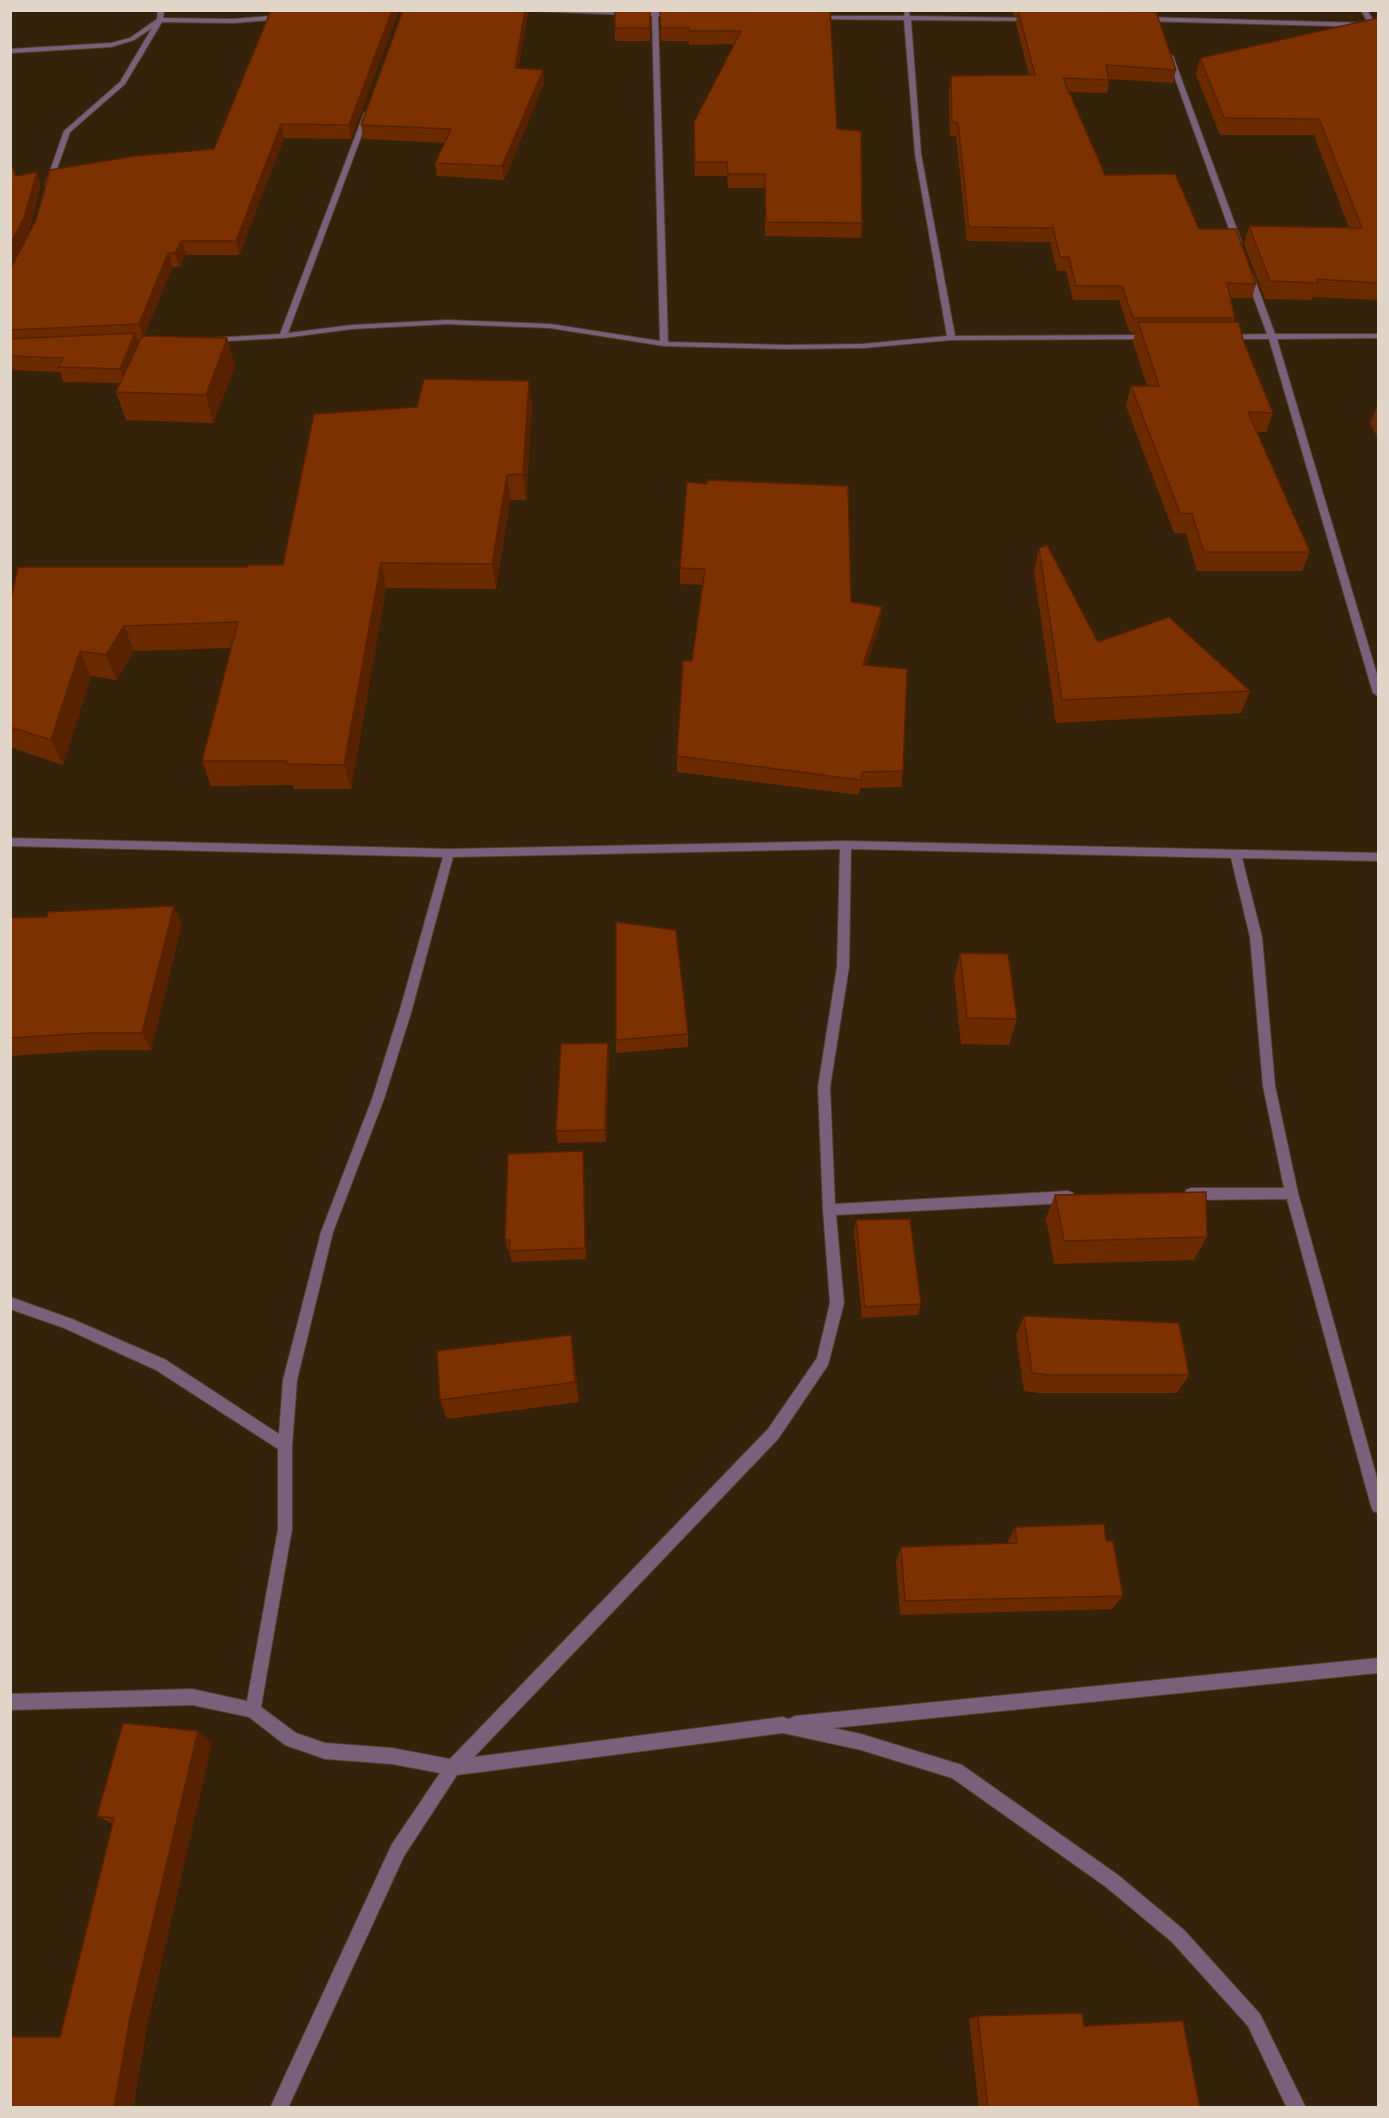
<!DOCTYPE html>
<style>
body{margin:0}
#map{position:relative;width:1389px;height:2118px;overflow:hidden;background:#35220b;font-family:Figtree,sans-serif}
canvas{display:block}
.frame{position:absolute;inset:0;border:12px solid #e1d5c7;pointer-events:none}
</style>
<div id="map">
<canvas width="1389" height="2118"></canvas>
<div class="frame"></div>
</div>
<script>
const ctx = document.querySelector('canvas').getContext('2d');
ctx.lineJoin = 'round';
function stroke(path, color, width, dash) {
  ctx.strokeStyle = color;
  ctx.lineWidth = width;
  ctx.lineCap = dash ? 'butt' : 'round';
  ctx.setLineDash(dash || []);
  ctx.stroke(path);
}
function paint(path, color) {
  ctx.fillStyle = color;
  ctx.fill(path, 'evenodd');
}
const street = new Path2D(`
 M158 10H164L163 18 233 19 283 15 286 17 283 19 233 23 162 22 125 84 70 132 52 183 45 185 64 131 120 82 152 28 134 40 111 47 10 53V49L111 43 130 38 157 19Z
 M511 10 652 12V10H658V13L677 14 675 17 658 16 668 342 787 345 863 344 947 336 915 154 904 20 815 19 813 16H904L905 11 908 10 910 16 1034 18 1032 21 911 20 921 154 955 336 1149 335 1153 337 1149 339 951 340 863 348 787 349 664 346 550 328 447 324 352 329 283 338 209 342 208 340 212 338 280 334 364 113 367 111 370 113 288 333 352 325 447 320 550 324 660 341 652 16Z
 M1361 10H1367L1375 23H1378L1377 27 1378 36 1376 35 1371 27 1142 21 1139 19 1142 17 1368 23Z
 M1170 54 1173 56 1242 243 1241 245 1234 243 1167 56Z
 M1246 272 1253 274 1275 334H1378V338L1277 339 1378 678V696L1373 693 1269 339H1227L1223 337 1227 335 1267 334 1245 274Z
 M10 838 449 849 846 841 1378 853V861L1242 858 1262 937 1275 1086 1298 1193 1378 1482V1513L1373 1511 1371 1506 1287 1199 1191 1200 1186 1198 1185 1194 1186 1190 1191 1188H1284L1263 1086 1250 937 1231 858 851 849 849 967 830 1087 835 1204 1068 1191 1073 1193 1074 1197 1073 1201 1068 1203 836 1215 844 1303 828 1365 778 1439 474 1757 783 1717 789 1719 795 1716 1378 1658V1673L833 1728 861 1734 962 1765 1118 1875 1184 1930 1260 2014 1306 2108H1287L1248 2026 1172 1942 1106 1887 952 1778 861 1750 783 1733 457 1775 404 1856 288 2108H270L392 1844 440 1773 392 1764 325 1759 285 1745 249 1717 192 1705 10 1710V1694L192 1689 247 1701 278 1529V1449L156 1370 64 1328 10 1309V1297L72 1319 166 1360 279 1434 283 1380 321 1232 372 1099 399 1013 443 857 10 846ZM840 849 837 967 818 1087 823 1210 830 1303 817 1358 768 1429 450 1759 392 1748 325 1743 296 1733 261 1707 292 1529V1446L297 1380 333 1232 384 1099 411 1013 453 857Z`);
const wall = new Path2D(`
 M399 10 351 139 284 138 239 255H186L179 267H172L144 336 227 338 235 366 213 423 126 420 116 392 120 383 63 382 60 372 10 370V270L214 149Z
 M650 10V41H615V28Z
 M660 10H830L837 129 862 223 861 238 765 236V188H728L727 176H695L694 135 734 44 689 45V41H661Z
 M1012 10H1152L1151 12 1176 70 1173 83 1109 79 1107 93 1069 92 1105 175 1199 229 1256 284 1252 298H1231L1235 318 1234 322 1243 340 1273 413 1266 432H1257L1310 552 1302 571H1197L1186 534 1174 533 1126 406 1131 386H1147L1133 342 1135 333H1130L1119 300H1073L1066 271H1057L1050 242 967 241 956 136H950L949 89 951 76 1029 75 1016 24 1017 16H1014Z
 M528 13 518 68 543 70 544 83 504 180 437 176 435 163 445 143 363 139 361 125Z
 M1378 18V300L1313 297 1312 300 1265 299 1244 244 1249 226 1349 228 1314 135H1220L1196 75 1200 58Z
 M529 381 532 406 526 500H510L496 589 386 588 351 789H294L293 785 211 786 202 761 232 648 134 651 116 680 91 676 63 765 10 747V603L247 567 283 565 417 407Z
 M1378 404V439L1370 423Z
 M687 482 851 602 882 607 880 624 866 666 903 771 901 787 860 788 859 795 677 772V756L692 661 702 585 680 584V568Z
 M1039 548 1098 642 1250 691 1241 713 1056 723 1034 571Z
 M10 918 182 924 151 1050H99L10 1056Z
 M960 953 1017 1019 1009 1045 961 1044 954 978Z
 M688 1034V1047L616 1053V1040Z
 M609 1056 606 1142 558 1143 556 1131Z
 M584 1163 586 1259 512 1262 509 1251H508L505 1240Z
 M1055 1195 1207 1237 1194 1260 1054 1264 1046 1218Z
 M856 1220 921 1304 918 1315 862 1318 854 1232Z
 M1024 1316 1189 1375 1177 1393H1039L1024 1391 1016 1335Z
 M571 1335 574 1355 579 1402 447 1419 440 1400Z
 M1015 1527 1106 1541 1123 1596 1112 1609 900 1615 896 1561 901 1547 1007 1543Z
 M212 1742 148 2021 133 2108H10L60 2037 113 1824 97 1816Z
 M978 2016 1084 2026 1200 2108H979L969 2019Z`);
const shadedWall = new Path2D(`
 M392 10H399L351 139 349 125Z
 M525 10H527L528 13 516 81 515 68Z
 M543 70 544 83 504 180 502 166Z
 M281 124 284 138 239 255 236 241Z
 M37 172 41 186 29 232 10 268V244Z
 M182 241 186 255 179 267 175 253Z
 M168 253 172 267 143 338 139 324Z
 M135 333 140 347 125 383 120 369Z
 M227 338 235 366 213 423 206 395Z
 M529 381 532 406 526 500 523 474Z
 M507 475 510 500 496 589 492 564Z
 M381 563 386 588 351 789 344 765Z
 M882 607 880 624 861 682 863 665Z
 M124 626 134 651 116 680 106 655Z
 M80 651 91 676 63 765 51 740Z
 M174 906 182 924 151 1050 142 1033Z
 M608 1043 609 1056 606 1142 605 1130Z
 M583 1151 584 1163 586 1259 585 1248Z
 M571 1335 574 1355 579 1402 575 1382Z
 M198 1731 212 1742 148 2021 133 2108H114L130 2018Z`);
const building = new Path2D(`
 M271 10H392L349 125 281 124 236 241H182L175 253H168L139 324 10 330V270L36 220 50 170 136 156 214 149Z
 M403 10H525L515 68 543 70 502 166 435 163 451 129 361 125Z
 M615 10H650V28H615Z
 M660 10H830L837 129 861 131 862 223 766 222 765 174H728L727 162H695L694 122 741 31H689V28H661Z
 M1018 10 1156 12 1176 70 1106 65 1109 80 1063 78 1105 175 1175 174 1199 229H1236L1256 284 1227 283 1235 318H1133L1122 286H1076L1069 257H1060L1053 228 969 227 958 123 952 122 951 76 1035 75Z
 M1378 18V283L1317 279 1318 283 1270 281 1249 226 1362 228 1319 119 1224 118 1200 58Z
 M10 160 16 176 37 172 24 218 10 244Z
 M1138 322H1239L1243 340 1273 413 1248 412 1310 552H1204L1192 514 1180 513 1131 386H1159Z
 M135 333 120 369 58 367 63 358 10 356V339Z
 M142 336 227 338 206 395 116 392Z
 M424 379 529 381 523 474 507 475 492 564 381 563 344 765 286 764 287 761H202L238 622 124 626 106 655 80 651 51 740 10 727V603L18 567H247L248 565H283L314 414 417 407Z
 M707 480 848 486 851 602 882 607 863 665 907 669 903 771 862 772 861 780 677 756 683 661H692L705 569 680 568 687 482 707 484Z
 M1047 545 1098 642 1169 617 1250 691 1062 700 1039 548Z
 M174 906 142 1033H90L10 1038V918L47 917 48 912Z
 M616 922 676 930 688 1034 616 1040Z
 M960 953 1008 954 1017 1019 967 1018Z
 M608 1043 605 1130 556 1131 561 1044Z
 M583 1151 585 1248 509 1251 510 1240H505L508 1154Z
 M1206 1192 1207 1237 1064 1241 1055 1195Z
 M910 1219 921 1304 865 1307 856 1220Z
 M1024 1316 1179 1323 1189 1375H1048L1032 1373Z
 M571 1335 575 1382 440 1400 437 1351Z
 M1104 1524 1106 1541H1113L1123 1596 905 1601 901 1547 1017 1543 1015 1527Z
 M123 1723 198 1731 130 2018 114 2108H10V2037H60L114 1818 97 1816Z
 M1082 2013 1084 2026 1183 2021 1200 2108H988L978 2016Z`);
stroke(street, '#513f29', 2);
paint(street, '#7b607b');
paint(wall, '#6c2a00');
paint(shadedWall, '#582200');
paint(building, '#7d3100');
stroke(building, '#582200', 1.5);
</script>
